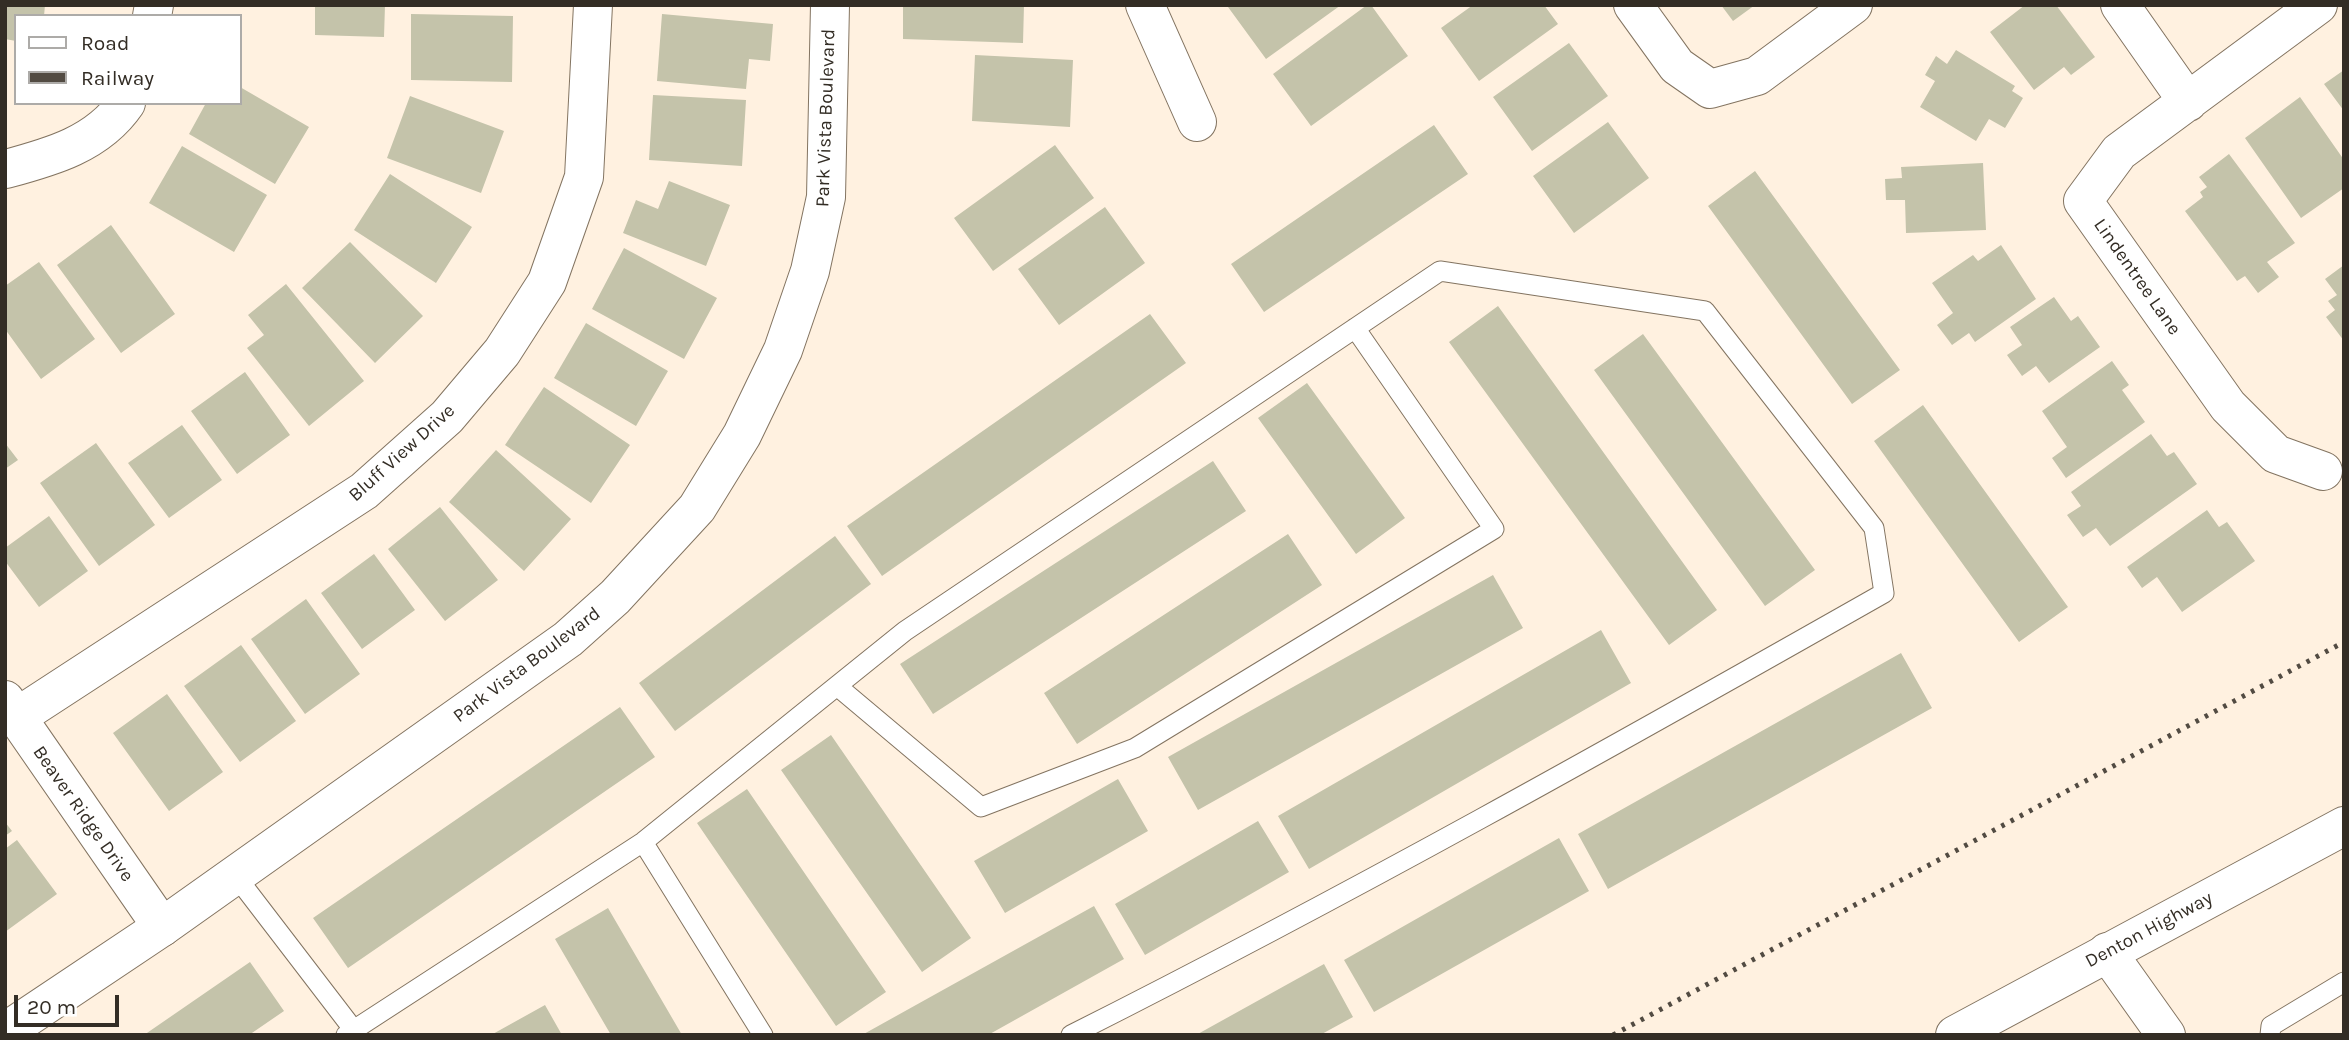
<!DOCTYPE html>
<style>
body{margin:0}
#map{position:relative;width:2349px;height:1040px;overflow:hidden;background:#fff1e0;font-family:Karla,sans-serif}
canvas{display:block}
.frame{position:absolute;inset:0;border:7px solid #332d25;pointer-events:none}
.legend{position:absolute;left:14px;top:14px;width:228px;height:91px;box-sizing:border-box;background:#fff;border:2px solid #adaba8;margin:0;padding:9px 12px;list-style:none;font-size:21px;color:#332d25}
.legend li{display:flex;align-items:center;gap:14px;height:35px}
.legend b{width:35px;border:2px solid #adaba8}
.scale{position:absolute;left:14px;top:995px;width:105px;height:32px;box-sizing:border-box;border:4px solid #332d25;border-top:0;padding-left:9px;font-size:21px;line-height:24px;white-space:nowrap;color:#332d25;-webkit-text-stroke:5px #fff;paint-order:stroke}
</style>
<div id="map">
<canvas width="2349" height="1040"></canvas>
<div class="frame"></div>
<ul class="legend">
<li><b style="height:9px;background:#fff"></b>Road</li>
<li><b style="height:9px;background:#524b42"></b>Railway</li>
</ul>
<div class="scale">20 m</div>
</div>
<script>
const ctx = document.querySelector('canvas').getContext('2d');
ctx.lineJoin = 'round';
function paint(path, color) {
  ctx.fillStyle = color;
  ctx.fill(path, 'evenodd');
}
function stroke(path, color, width, dash) {
  ctx.strokeStyle = color;
  ctx.lineWidth = width;
  ctx.lineCap = dash ? 'butt' : 'round';
  ctx.setLineDash(dash || []);
  ctx.stroke(path);
}
function write(font, color, halo, rows, align = 'center') {
  ctx.font = font + ' Karla,sans-serif';
  ctx.lineWidth = 5;
  ctx.setLineDash([]);
  ctx.textBaseline = 'middle';
  ctx.strokeStyle = halo;
  ctx.fillStyle = color;
  for (const [text, x, y, turn = 0] of rows) {
    ctx.save();
    ctx.translate(x, y);
    ctx.rotate((+turn || 0) * Math.PI / 180);
    ctx.textAlign = isNaN(turn) ? turn : align;
    if (halo) ctx.strokeText(text, 0, 0);
    ctx.fillText(text, 0, 0);
    ctx.restore();
  }
}
const building = new Path2D(`
 M5 5H45L44 16H16V41L5 39Z
 M315 5H385L384 37 315 35Z
 M903 5H1024L1023 43 903 39Z
 M1231 5H1341L1266 59 1228 7Z
 M1367 5H1371L1408 56 1311 126 1273 74Z
 M1473 5H1544L1558 24 1479 81 1441 28Z
 M1721 5H1755L1733 21Z
 M2025 5H2056L2095 57 2071 75 2064 67 2034 90 1990 32Z
 M411 14 513 16 512 82 411 80Z
 M662 14 773 24 770 61 749 59 746 89 657 81Z
 M1569 43 1608 96 1532 151 1493 97Z
 M1956 50 2015 86 2012 91 2023 98 2005 128 1989 119 1976 141 1920 107 1935 81 1925 75 1936 56 1947 64Z
 M975 55 1073 60 1070 127 972 121Z
 M2344 70V111L2324 84Z
 M240 87 309 127 275 184 189 134 206 103H240Z
 M653 95 746 100 742 166 649 160Z
 M410 96 504 131 481 193 387 158Z
 M2300 97 2344 160V188L2301 218 2245 138Z
 M1608 122 1649 178 1574 233 1533 176Z
 M1434 125 1468 174 1264 312 1231 264Z
 M1055 145 1094 198 993 271 954 218Z
 M182 146 267 195 234 252 149 203Z
 M2229 154 2295 243 2267 262 2279 277 2258 293 2245 276 2237 281 2185 211 2203 197 2200 192 2207 187 2199 177Z
 M1983 163 1986 230 1906 233 1905 200H1886L1885 179 1902 178 1901 167Z
 M1755 171 1900 370 1852 404 1708 206Z
 M390 174 472 227 436 283 354 230Z
 M669 181 730 205 706 266 623 233 636 200 658 209Z
 M1105 207 1145 263 1059 325 1018 269Z
 M111 225 175 314 121 353 57 265Z
 M350 242 423 316 375 363 302 288Z
 M2001 245 2036 299 1975 342 1969 333 1952 345 1937 325 1953 313 1932 283 1973 255 1978 261Z
 M624 248 717 298 684 359 592 309Z
 M39 262 95 339 41 379 5 329V286Z
 M2344 265V341L2326 317 2335 310 2328 301 2337 295 2325 279Z
 M286 284 364 381 309 426 247 348 264 335 248 315Z
 M2054 297 2071 321 2078 316 2100 347 2049 383 2036 366 2022 376 2007 355 2022 345 2010 327Z
 M1498 306 1717 610 1669 645 1449 342Z
 M1150 314 1186 363 882 576 847 526Z
 M586 323 668 371 636 426 554 378Z
 M1643 334 1815 570 1765 606 1594 370Z
 M2112 361 2129 385 2122 390 2145 422 2066 478 2052 458 2067 447 2042 411Z
 M245 372 290 435 237 474 191 411Z
 M1307 383 1405 518 1356 554 1258 418Z
 M544 387 630 445 591 503 505 445Z
 M1923 405 2068 607 2019 642 1874 441Z
 M182 425 222 480 169 518 128 463Z
 M2151 434 2167 456 2174 452 2197 484 2110 546 2096 528 2083 537 2067 515 2081 506 2071 492Z
 M5 443 18 460 5 469Z
 M96 443 155 525 99 566 40 483Z
 M496 450 571 519 524 571 449 502Z
 M1213 461 1246 511 933 714 900 664Z
 M440 507 498 580 445 621 388 549Z
 M2207 510 2219 527 2227 522 2255 561 2182 612 2157 577 2142 588 2127 567Z
 M49 516 88 571 39 607 5 561V548Z
 M1288 534 1322 585 1077 744 1044 693Z
 M835 536 871 584 675 731 639 683Z
 M374 554 415 610 362 649 321 593Z
 M1493 575 1523 628 1198 810 1168 757Z
 M306 599 360 674 305 714 251 639Z
 M1601 630 1631 683 1309 869 1278 816Z
 M241 645 296 721 240 762 184 686Z
 M1901 653 1932 708 1608 889 1578 834Z
 M167 694 223 772 169 811 113 733Z
 M620 707 655 757 348 968 313 918Z
 M831 735 971 938 922 972 781 770Z
 M1118 779 1148 831 1005 913 974 861Z
 M747 789 886 992 836 1026 697 823Z
 M1258 821 1289 872 1145 955 1115 904Z
 M5 822 12 831 5 836Z
 M1559 838 1589 891 1374 1012 1344 960Z
 M17 840 57 894 5 932V849Z
 M1094 906 1124 959 988 1035H862Z
 M608 908 682 1035H611L555 939Z
 M250 962 284 1011 249 1035H144Z
 M1324 964 1353 1017 1320 1035H1196Z
 M545 1005 562 1035H491Z`);
const service = new Path2D(`
 M837 686 981 807 1135 748 1494 529 1355 328
 M643 842 763 1035
 M235 875 353 1029
 M346 1035 643 842 905 631 1440 271 1705 311 1874 528 1884 593C1616 745 1347 896 1071 1035
 M2270 1035 2271 1026 2344 982`);
const minor = new Path2D(`
 M1145 5 1197 122
 M1633 5 1677 66 1710 89 1757 76 1853 5
 M2120 5 2188 102
 M2318 5 2119 152 2083 201 2228 406 2276 454 2323 471
 M152 16 154 5
 M6 169C51 157 98 144 126 103
 M5 700 162 927
 M17 717 364 491 447 417 502 352 547 282 584 177 593 5`);
const tertiary = new Path2D(`
 M2107 952 2166 1035
 M5 1032 162 927 568 639 615 597 697 508 742 435 783 350 810 271 826 197 830 5`);
const primary = new Path2D(`
 M1955 1035 2344 826`);
const rail = new Path2D(`
 M1613 1035 2344 642`);
const streetNames = [
 ["Park Vista Boulevard",826,118,-88],
 ["Lindentree Lane",2137,277,55],
 ["Bluff View Drive",402,453,-42],
 ["Park Vista Boulevard",527,665,-37],
 ["Beaver Ridge Drive",83,814,55],
 ["Denton Highway",2149,930,-28]
];
paint(building, '#c4c3aa');
stroke(service, '#837461', 21);
stroke(minor, '#837461', 40);
stroke(tertiary, '#837461', 40);
stroke(primary, '#837461', 40);
stroke(service, '#fff', 19);
stroke(minor, '#fff', 38);
stroke(tertiary, '#fff', 38);
stroke(primary, '#fff', 38);
stroke(rail, '#524b42', 5, [3.5, 7]);
write('19px', '#332d25', '#fff', streetNames);
</script>
